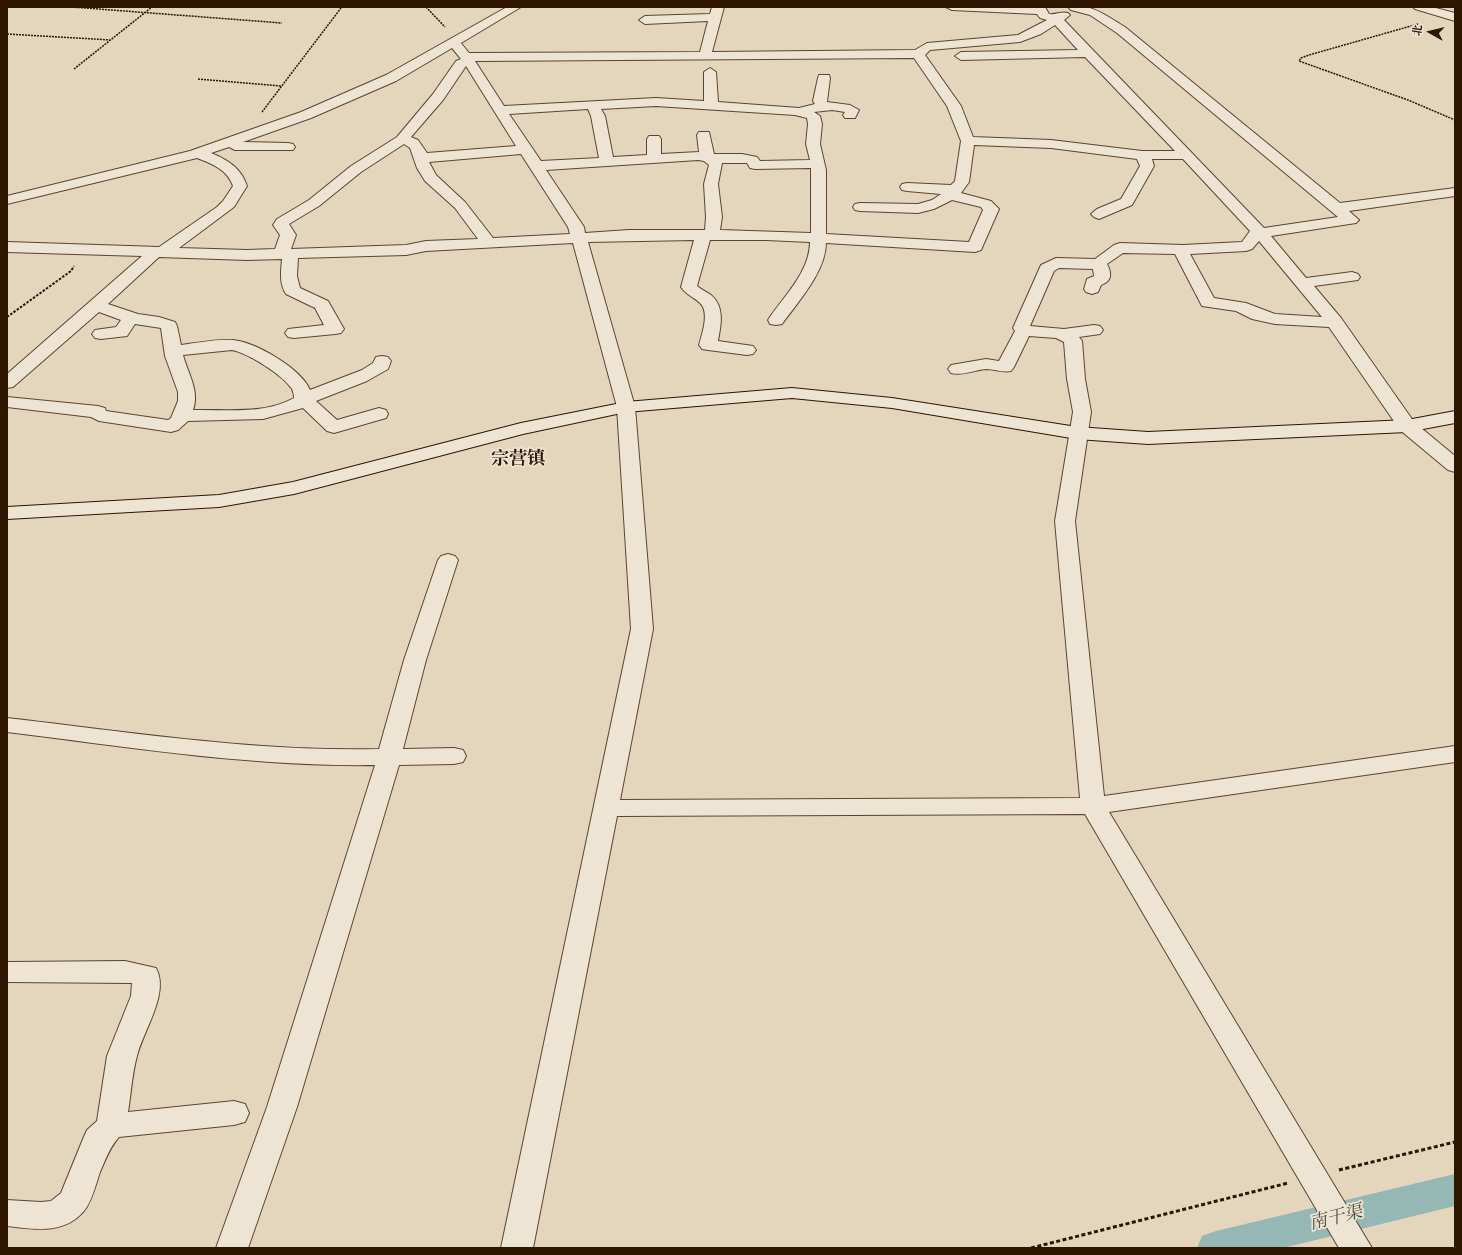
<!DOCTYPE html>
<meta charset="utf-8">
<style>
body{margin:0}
#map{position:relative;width:1462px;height:1255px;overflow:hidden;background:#e4d5bd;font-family:"IM FELL Double Pica","Noto Serif SC",serif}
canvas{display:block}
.frame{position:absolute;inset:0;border:8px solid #2e1500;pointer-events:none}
.north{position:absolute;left:1410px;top:12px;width:40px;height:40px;-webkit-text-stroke:3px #ede4d4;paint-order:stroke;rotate:278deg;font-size:11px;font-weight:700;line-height:16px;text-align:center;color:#2e1500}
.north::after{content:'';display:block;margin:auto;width:14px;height:18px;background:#2e1500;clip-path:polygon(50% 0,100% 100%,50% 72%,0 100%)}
</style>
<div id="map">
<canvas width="1462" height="1255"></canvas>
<div class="frame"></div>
<div class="north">北</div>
</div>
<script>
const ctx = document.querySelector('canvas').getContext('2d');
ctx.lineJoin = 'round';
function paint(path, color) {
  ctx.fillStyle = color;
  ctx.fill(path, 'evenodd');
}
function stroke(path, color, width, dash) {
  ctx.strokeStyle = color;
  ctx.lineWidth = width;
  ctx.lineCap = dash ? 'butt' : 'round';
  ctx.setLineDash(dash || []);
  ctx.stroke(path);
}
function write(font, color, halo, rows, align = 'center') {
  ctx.font = font + ' "IM FELL Double Pica","Noto Serif SC",serif';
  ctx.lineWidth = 3.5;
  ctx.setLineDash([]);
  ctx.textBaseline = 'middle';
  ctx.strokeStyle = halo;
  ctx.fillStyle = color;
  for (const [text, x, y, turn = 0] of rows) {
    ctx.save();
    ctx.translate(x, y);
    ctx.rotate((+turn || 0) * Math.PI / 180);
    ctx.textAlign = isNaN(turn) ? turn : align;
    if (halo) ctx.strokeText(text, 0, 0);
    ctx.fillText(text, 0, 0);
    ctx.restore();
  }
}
const canal = new Path2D(`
 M1455 1174V1206L1283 1248H1197L1202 1236 1216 1231Z`);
const pathFar2 = new Path2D(`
 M72 7 282 23
 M426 7 445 27
 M1418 24 1309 55 1301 58 1299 61 1408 100 1455 120
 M7 34 111 40
 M74 69 152 7
 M198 79 281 86
 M262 112 341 8`);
const pathFar1 = new Path2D(`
 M7 317 71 271 74 266`);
const path = new Path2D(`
 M1339 1170 1455 1142
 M1031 1248 1288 1183`);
const street = new Path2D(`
 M507 7H521L461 43 469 53 700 52 708 21 645 24 639 20 645 16 710 14 712 7H724L712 52 915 50 927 43 1018 35 1047 20 1040 18 1037 14 952 10 946 7H1045L1049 14C1056 15 1061 11 1068 13L1070 15 1064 20 1264 228 1338 217 1117 33 1090 15 1071 10 1069 8C1089 1 1109 18 1125 27L1340 203 1455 188V196L1349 211 1359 220 1356 223 1271 236 1306 278 1352 272 1358 274 1360 277 1358 280 1314 286 1341 318 1414 422 1455 456V472L1448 470 1400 430 1329 327 1275 324 1252 319 1236 311 1202 306 1175 254 1123 253 1107 264C1112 274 1112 281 1101 285L1098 292 1092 294 1086 292 1084 289 1087 279 1094 276 1093 269 1059 268 1054 271 1030 326 1064 329 1094 325 1100 326 1103 330 1100 334 1079 337 1082 341 1085 379 1091 412 1075 521 1104 796 1455 746V762L1109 812 1372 1248H1339L1085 814 617 816 533 1248H501L631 629 617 407 573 243 426 251 406 255 298 258 297 276 300 288 328 301 344 329 341 333 335 334 294 338 288 337 285 333 288 329 324 325 315 308 286 294C279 284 281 270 282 259L247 260 159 257 108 304 138 314 159 317 175 322 177 326 181 345C197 343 216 339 233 340 255 342 301 368 310 390L362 370 373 363 376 357 382 356 388 357 391 361 388 369 367 381 316 401 337 420 379 408 386 410 388 414 386 418 334 433 327 431 303 408 263 419 188 421 178 430 171 432 99 421 91 417 7 407V397L98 406 105 408 106 411 168 420 171 418 178 401V392L165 356 161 328 135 324 127 336 101 339 95 338 92 334 95 330 116 327 121 320 99 312 13 387 7 388V374L142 256 7 252V242L159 247 217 207 223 201 233 186C227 169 212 164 197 158L7 204V196L190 151 301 112 386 75ZM1055 25 1078 50 961 52 955 56 961 60 1085 57 1175 151H1142L1051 140 973 137 961 106 925 55 930 50 1020 42 1041 34ZM452 48 461 59 456 61 433 94 397 137 351 166 309 200 277 219 273 225 280 235 275 249 247 250 179 248 234 207 247 186C241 168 228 160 211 153L229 147 235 150H293L295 147 293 144 288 143 243 142 311 118 396 81ZM914 58 947 106 961 141 955 181 951 185 907 183 902 184 900 187 902 190 907 191 941 194 932 200 918 204 860 203 855 204 853 207 855 210 860 211 918 213 934 209 952 200 981 207 983 210 969 242 826 234V170L820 144 822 124 820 116 814 112 832 110 845 112 843 115 845 118H855L859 110 850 105 827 102 830 78 829 75H819L818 78 813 101 815 104 799 108 718 102 716 72 710 68 704 72V101L656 98 504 106 475 61ZM466 66 516 146 427 153 418 140 411 137 443 100ZM656 106 795 115 807 118 808 124 806 144 810 160 760 161 757 157 742 154H714L709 132H699L697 135 699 152 661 154V139L659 136H649L647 139V155L613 157 605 116 601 109ZM588 109 591 116 599 158 541 161 509 114ZM404 144 410 148 417 168 425 181 455 208 478 239 426 241 406 245 291 249 296 235 289 224 319 206 361 172ZM974 145 1051 148 1137 159 1140 166 1121 199 1097 209 1091 214 1094 217 1099 219 1132 205 1154 166 1152 159H1183L1250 231 1242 242 1183 245 1120 243 1114 245 1095 259 1056 258 1041 265 1013 328 1015 331 999 361 986 359 951 365 948 369 951 373C963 376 974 370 986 369 995 369 1002 373 1011 371L1014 367 1029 336 1056 338 1064 342 1067 379 1073 412 1055 521 1080 798 620 800 653 629 635 407 588 242 694 240 681 287C686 295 694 297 700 303 710 312 702 334 699 345L702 349 708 350 747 355 753 354 756 350 753 346 718 341C721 325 725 307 711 295 707 292 702 290 697 286L710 240H766L810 242C810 272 783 297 768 320L770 324 776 325 782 324C798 302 826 271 826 243L975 252 981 250 999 209 991 201 961 193 969 182ZM521 154 568 227 570 234 493 238 465 202 436 175 429 162ZM698 160 704 161 709 165 704 184 706 217 705 230H629L585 233 584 227 546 170ZM722 163H747L750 168 755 169 811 168V233L720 230 722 217 718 184ZM1259 241 1322 317 1275 314 1246 303 1214 298 1190 254 1246 251 1252 249ZM232 350C248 353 283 375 292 389 293 391 294 395 294 398 264 415 226 409 193 410 200 391 188 374 183 355Z
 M1413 7H1432L1455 13V21L1415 9Z
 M448 554 455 556 458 560 426 660 403 749 454 748 463 750 466 756 463 762 454 764 399 765 297 1107 248 1248H216L267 1107 375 765C252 767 129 747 7 732V718C130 732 255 752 379 749L404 660 438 560 441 556Z
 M125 961 156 968C170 993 143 1031 137 1056 132 1074 131 1094 128 1112L234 1101 245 1104 249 1113 245 1122 234 1125 119 1137C109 1148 106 1159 100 1172 96 1184 92 1201 84 1211 64 1235 34 1229 7 1226V1200L41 1202 51 1201 61 1193 83 1139 87 1130 97 1121 107 1056 131 996 132 983 7 982V962Z`);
const secondary = new Path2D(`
 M792 388 892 398 1077 427 1148 432 1407 420 1455 411V423L1407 432 1148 444 1077 439 892 408 792 398 626 412 523 434 294 494 219 507 7 519V507L219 495 293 482 521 423 626 402Z`);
const districtNames = [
 ["宗营镇",518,460]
];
const nearWaternames = [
 ["南干渠",1336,1219,-14]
];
paint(canal, '#95b8b4');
stroke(street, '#5c452f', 2);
stroke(secondary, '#2e1500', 2);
stroke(pathFar2, '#2e1500', 1.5, [2, 1]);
stroke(pathFar1, '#2e1500', 2, [2.5, 1.5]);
stroke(path, '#2e1500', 3, [4, 2.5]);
paint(street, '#ede4d4');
paint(secondary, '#ede4d4');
write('bold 18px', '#2e1500', '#ede4d4', districtNames);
write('italic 18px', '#524e3f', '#ede4d4', nearWaternames);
</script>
